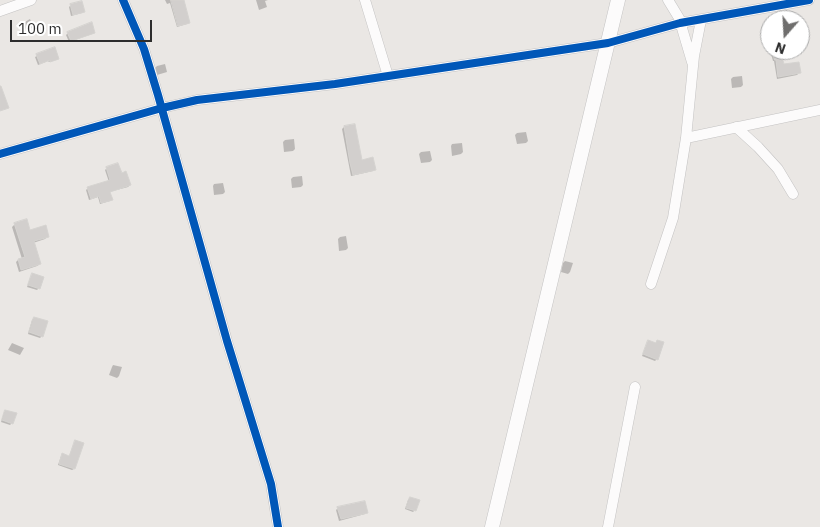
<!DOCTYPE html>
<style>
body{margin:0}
#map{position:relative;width:820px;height:527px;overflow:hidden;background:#eae7e4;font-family:"IBM Plex Sans",sans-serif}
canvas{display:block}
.north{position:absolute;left:760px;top:10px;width:50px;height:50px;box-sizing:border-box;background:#fff;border:1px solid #ababab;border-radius:50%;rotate:199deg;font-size:14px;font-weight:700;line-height:20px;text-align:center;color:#2d2d2d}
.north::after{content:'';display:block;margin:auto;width:18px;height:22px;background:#6f6e6d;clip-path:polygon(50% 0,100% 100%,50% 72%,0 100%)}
.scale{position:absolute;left:10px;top:20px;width:142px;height:22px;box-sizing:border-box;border:2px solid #2d2d2d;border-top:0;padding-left:6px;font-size:15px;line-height:18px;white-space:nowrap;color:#2d2d2d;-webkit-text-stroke:4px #fff;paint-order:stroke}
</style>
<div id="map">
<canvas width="820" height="527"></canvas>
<div class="north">N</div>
<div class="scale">100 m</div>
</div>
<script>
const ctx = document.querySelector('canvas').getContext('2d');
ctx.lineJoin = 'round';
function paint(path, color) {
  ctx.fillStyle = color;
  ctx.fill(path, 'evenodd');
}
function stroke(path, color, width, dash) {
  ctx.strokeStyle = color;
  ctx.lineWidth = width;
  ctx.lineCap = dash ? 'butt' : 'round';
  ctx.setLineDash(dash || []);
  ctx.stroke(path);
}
const shadow = new Path2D(`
 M165 0H179L189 23 187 24 177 27 170 3 167 4Z
 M256 0H268L265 1 267 7 259 10Z
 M71 5 84 11 82 13 71 16 69 7Z
 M30 19 33 27 26 30 23 23Z
 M94 32 92 34 69 42 66 35 68 33Z
 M770 46V50H779L783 65 799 73 797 75 777 79 774 61H773L769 47Z
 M55 49 58 59 56 60 49 62 48 61 38 65 35 57 37 56Z
 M165 64 167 72 157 75 155 68 157 66Z
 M742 76 743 85 741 87 732 88 731 79 733 77Z
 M344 127 361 162 375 169 373 171 351 176 342 129Z
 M526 132 528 141 526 143 517 144 515 135 517 133Z
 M294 139 295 149 293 151 284 152 283 142 285 140Z
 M462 143 463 152 461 154 452 156 451 146 452 144Z
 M430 151 432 160 430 162 421 163 419 154 421 152Z
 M107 168 121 174 130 185 128 187 109 192 111 200 110 201 100 204 98 197 89 200 86 190 88 188 109 182 105 170Z
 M302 176 303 185 301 187 292 188 291 179 293 177Z
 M223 183 225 192 223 194 214 195 213 186 214 184Z
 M15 224 29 231 48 236 45 239 33 243 40 264 37 266 19 272 16 262 18 260 22 259 12 227Z
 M346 236 348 248 346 250 339 251 338 239 340 237Z
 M565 261 573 263 570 272 568 274 561 272 563 263Z
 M31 277 39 288 37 290 27 287Z
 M34 318 42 336 40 338 28 334 32 320Z
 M657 341V359L655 361 642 356 647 344 649 342 656 343Z
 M12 343 24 348 20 355 8 350Z
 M113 365 122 367 119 376 117 378 109 375 112 367Z
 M5 411 12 423 10 425 1 422 4 413Z
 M61 456 69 457 74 469 72 470 58 465Z
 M410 498 415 510 413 512 405 509 408 500Z
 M338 508 367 512 365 514 339 521 336 510Z`);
const building = new Path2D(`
 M171 0H184L190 23 178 26Z
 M82 1 85 12 73 15 70 4Z
 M92 22 95 33 71 41 67 32Z
 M55 47 59 59 50 62V60L40 64 36 54Z
 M772 50H780L784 64 799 62 801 73 778 77 776 60H775Z
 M0 86H1L9 108 0 111Z
 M355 124 362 160 373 157 376 170 353 175 350 163 344 126Z
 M118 163 122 173 126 171 131 185 110 192 113 200 101 203 99 196 91 199 87 187 110 180 106 167Z
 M27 219 30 230 46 225 49 237 34 241 41 264 21 270 18 259 25 257 14 223Z
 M32 273 44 277 40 289 28 285Z
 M34 317 48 321 43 337 29 332Z
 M648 340 656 343 657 340 664 342 658 360 643 354Z
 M5 410 17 413 13 424 2 420Z
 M75 440 84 443 75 469 59 464 62 453 69 456Z
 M410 497 420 500 416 511 406 508Z
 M365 501 368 513 341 519 337 507Z`);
const minor = new Path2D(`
 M123 0 144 49 158 95 227 341 271 484 278 527
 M365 0 388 76
 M668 0 679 18 692 62
 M0 11 31 0
 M736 127 758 147 778 169 793 194
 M686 138 820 110
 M0 154 162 108 197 100 335 84 608 43 680 23 809 0
 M651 284 673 218 686 138 694 56 701 20
 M608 527 635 387`);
const secondary = new Path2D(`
 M492 527 618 0`);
const cycleway = new Path2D(`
 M123 0 144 49 158 95 227 341 271 484 278 527
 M0 154 162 108 197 100 335 84 608 43 680 23 809 0`);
paint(shadow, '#0003');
paint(building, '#d2cfcd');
stroke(building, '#d5d3d0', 1);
stroke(minor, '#c3c2c2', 11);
stroke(secondary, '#c3c2c2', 15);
stroke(minor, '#fcfbfb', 10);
stroke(secondary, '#fcfbfb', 14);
stroke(cycleway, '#0057b8', 8);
</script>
